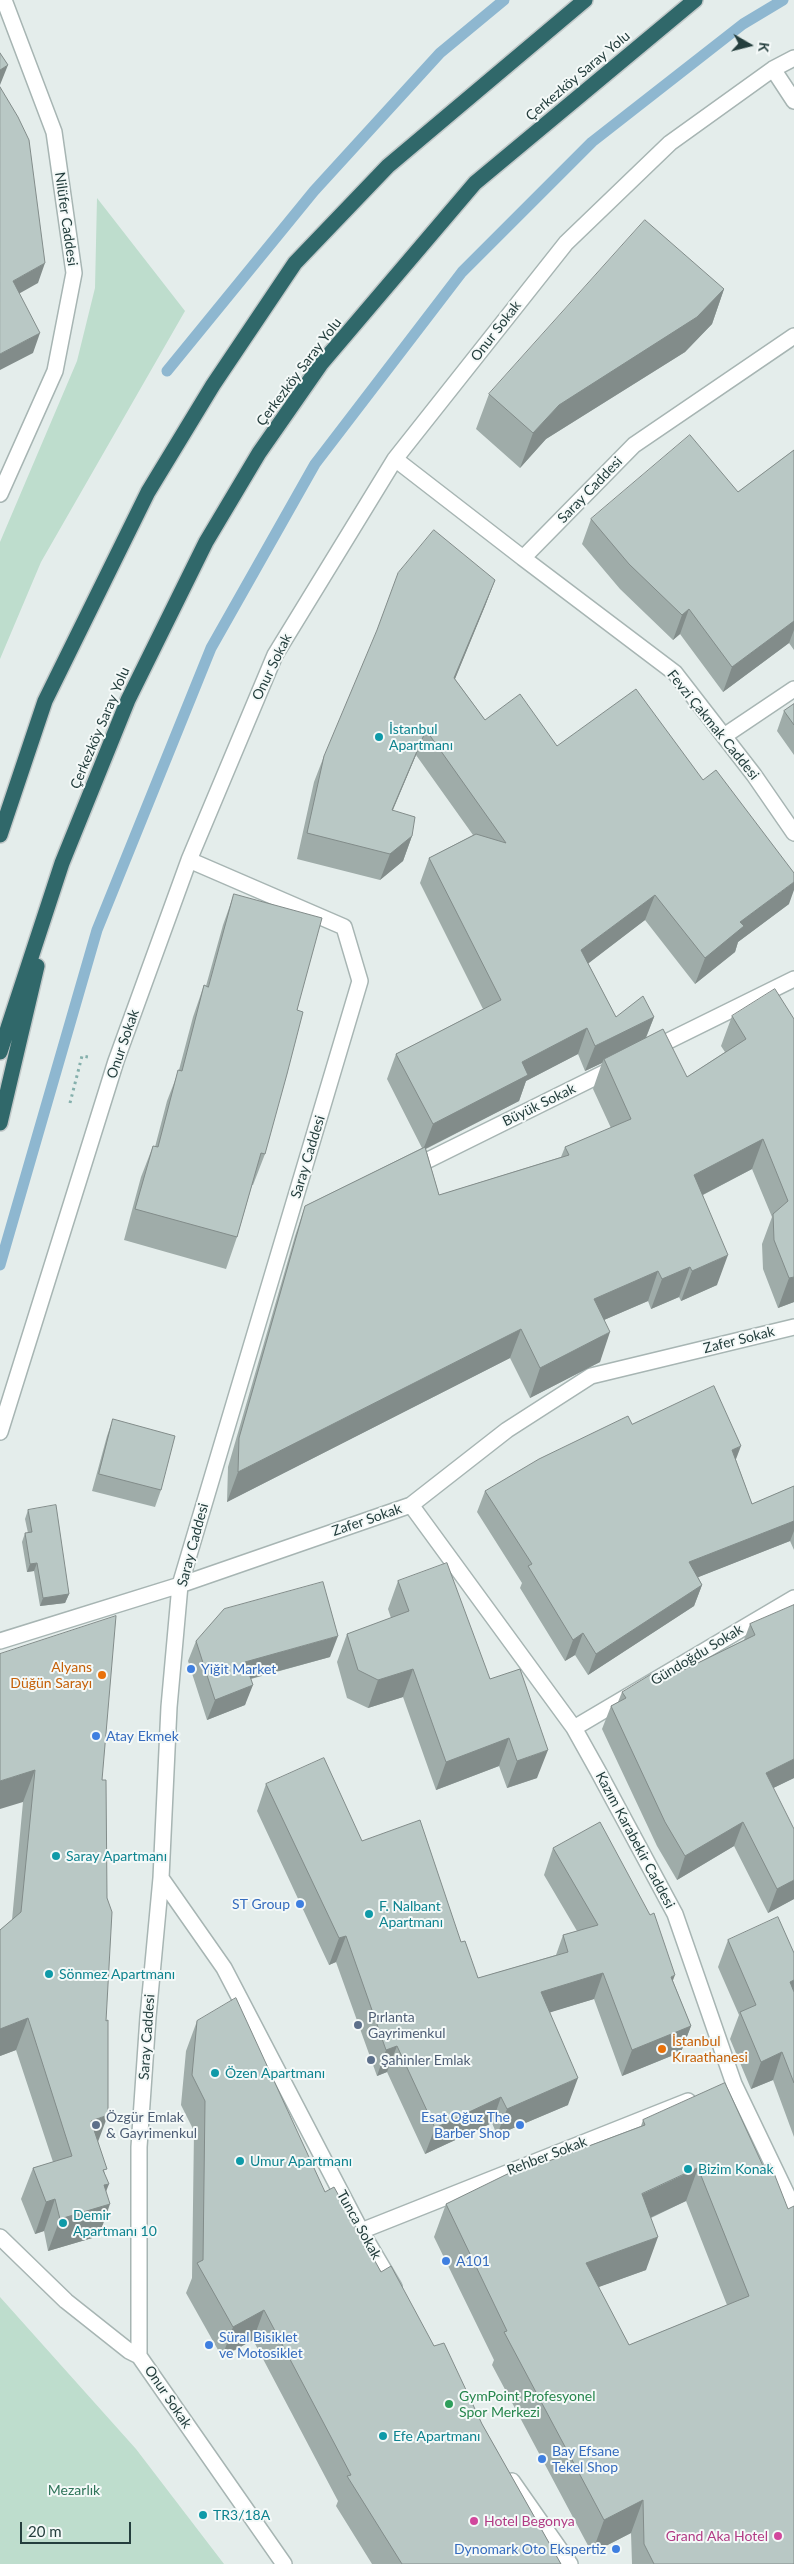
<!DOCTYPE html>
<meta charset="utf-8">
<style>
body{margin:0}
#map{position:relative;width:794px;height:2564px;overflow:hidden;background:#e4edeb;font-family:Lato,sans-serif}
canvas{display:block}
.north{position:absolute;left:724px;top:20px;width:50px;height:50px;-webkit-text-stroke:4px #f4f9f8;paint-order:stroke;rotate:98deg;font-size:14px;font-weight:700;line-height:20px;text-align:center;color:#243e3d}
.north::after{content:'';display:block;margin:auto;width:18px;height:22px;background:#243e3d;clip-path:polygon(50% 0,100% 100%,50% 72%,0 100%)}
.scale{position:absolute;left:20px;top:2522px;width:111px;height:22px;box-sizing:border-box;border:2px solid #243e3d;border-top:0;padding-left:6px;font-size:15px;line-height:18px;white-space:nowrap;color:#243e3d;-webkit-text-stroke:4px #f4f9f8;paint-order:stroke}
</style>
<div id="map">
<canvas width="794" height="2564"></canvas>
<div class="north">K</div>
<div class="scale">20 m</div>
</div>
<script>
const ctx = document.querySelector('canvas').getContext('2d');
ctx.lineJoin = 'round';
function paint(path, color) {
  ctx.fillStyle = color;
  ctx.fill(path, 'evenodd');
}
function stroke(path, color, width, dash) {
  ctx.strokeStyle = color;
  ctx.lineWidth = width;
  ctx.lineCap = dash ? 'butt' : 'round';
  ctx.setLineDash(dash || []);
  ctx.stroke(path);
}
function write(font, color, halo, rows, align = 'center') {
  ctx.font = font + ' Lato,sans-serif';
  ctx.lineWidth = 4;
  ctx.setLineDash([]);
  ctx.textBaseline = 'middle';
  ctx.strokeStyle = halo;
  ctx.fillStyle = color;
  for (const [text, x, y, turn = 0] of rows) {
    ctx.save();
    ctx.translate(x, y);
    ctx.rotate((+turn || 0) * Math.PI / 180);
    ctx.textAlign = isNaN(turn) ? turn : align;
    if (halo) ctx.strokeText(text, 0, 0);
    ctx.fillText(text, 0, 0);
    ctx.restore();
  }
}
const green = new Path2D(`
 M97 198 185 311 41 562 0 659V542L77 361 95 288Z
 M0 2297 136 2449 224 2564H0Z`);
const stream = new Path2D(`
 M167 371 314 191 440 53 504 0
 M0 1265 97 930 211 648 315 464 462 272 592 142 743 24 783 0`);
const path = new Path2D(`
 M70 1103 82 1056 88 1057`);
const minor = new Path2D(`
 M773 69 794 101
 M395 459 523 558 634 445 794 336
 M0 494 55 371 74 273 54 132 4 0
 M523 558 675 673 754 775 794 833
 M724 736 794 689
 M652 1049 794 979
 M412 1168 616 1067
 M0 1432 116 1061 189 860 275 655 395 459 566 243 670 143 773 69 794 58
 M411 1505 574 1728 598 1771 675 1914 734 2084 794 2209
 M0 1641 180 1585 411 1505 507 1430 591 1376 794 1327
 M574 1728 794 1598
 M161 1878 224 1968 361 2231 394 2287
 M361 2231 688 2101
 M0 2237 66 2301 129 2351 139 2356 284 2564
 M139 2356V2147L148 2017 161 1878 169 1707 180 1585 360 981 344 927 189 860
 M512 2481 570 2564`);
const highway = new Path2D(`
 M0 835 45 701 148 492 213 385 295 263 388 166 585 0
 M0 1052 62 863 128 700 206 542 259 453 321 364 475 183 695 0
 M0 1123 37 966`);
const wall = new Path2D(`
 M724 289 712 324 685 352 546 439 520 468 476 429 489 394Z
 M794 450V650L789 643 723 692 680 634 673 640 620 589 582 544 591 519 738 492Z
 M495 580 485 606 455 679 485 720 557 746 789 904 738 942 735 952 695 984 645 920 588 963 616 1017H654L646 1038 687 1077 725 1052 721 1046 732 1016 794 1019V1302L778 1308 763 1269 762 1244 772 1217 752 1169 703 1195 717 1285 681 1301 679 1297 651 1309 648 1301 604 1320 600 1362 530 1398 510 1358 227 1502 228 1467 295 1236 305 1206 422 1148 387 1079 396 1054 483 1009 420 883 429 858 473 835 416 755 393 810 412 836 403 861 380 880 297 859 314 782 324 756ZM578 1054 585 1071 602 1063 593 1089 611 1128 565 1147 561 1157 439 1195 426 1149 519 1101 526 1081Z
 M794 704V755L777 731 784 711Z
 M234 894 297 1010 265 1154 253 1185H252L237 1237 226 1269 124 1240 141 1177 153 1146 155 1147 167 1101 179 1070 193 1017 204 985 206 986 223 925Z
 M113 1419 161 1490 155 1507 92 1491 107 1436Z
 M632 1424 736 1460 752 1504 794 1486V1550L790 1541 698 1577 702 1585 694 1606 588 1675 575 1655 565 1661 520 1588 522 1583 477 1512 485 1491Z
 M28 1510 69 1594 65 1603 40 1606 34 1571 27 1572 22 1542 25 1533H28L25 1519Z
 M398 1581 490 1679 537 1778 507 1788 499 1766 436 1790 403 1697 368 1708 347 1698 337 1662 347 1634 391 1618 388 1609Z
 M794 1605V1778L773 1788 794 1899 768 1913 734 1846 677 1880 657 1846 602 1729 611 1706 618 1702 622 1692 659 1682 744 1640 750 1624Z
 M196 1641 330 1657 251 1679 245 1705 207 1720 188 1661Z
 M0 1654 102 1780 98 2142 105 2175 106 2191 99 2236 48 2251 44 2231 35 2234 21 2199 33 2168 53 2162 16 2050 0 2056V1930L12 1920 23 1802Z
 M266 1784 362 1841 461 1942 478 1978 556 1955 563 1935 577 1931 544 1875 553 1848 673 1981 691 2026 681 2052 622 2076 594 1999 550 2012 568 2105 497 2135 492 2123 425 2154 387 2072 377 2076 336 1962 329 1965 257 1811Z
 M728 1940 794 1953V2137L773 2080 751 2089 730 2039 739 2015 718 1967Z
 M197 2021 325 2192 434 2346 482 2424 561 2564H372L336 2506 338 2501 253 2340 222 2357 186 2293 192 2278 194 2131 181 2105 186 2051Z
 M725 2083 794 2564H632L631 2533 592 2553 492 2365 494 2360 434 2237 446 2204 538 2165 641 2126 643 2120ZM686 2201 727 2305 629 2345 598 2287 646 2270 651 2218Z`);
const shadedWall = new Path2D(`
 M8 65 0 85V70Z
 M45 263 38 283 6 301 13 281Z
 M724 289 712 324 685 352 546 439 520 468 533 433 559 405Z
 M40 333 33 353 0 370V354Z
 M495 580 485 606 445 703 454 678Z
 M689 609 680 634 673 640 682 615Z
 M794 621V630L789 643 723 692 732 667Z
 M426 730 416 755 382 835 392 810Z
 M412 836 403 861 380 880 390 854Z
 M794 882V890L789 904 738 942 735 952 695 984 705 958 740 922Z
 M655 895 645 920 572 976 581 950Z
 M654 1017 644 1042 604 1059 602 1063 585 1071 595 1046Z
 M587 1028 578 1054 526 1081 519 1101 423 1150 433 1124 522 1062Z
 M763 1139 752 1169 683 1205 694 1175Z
 M728 1255 717 1285 681 1301 692 1271Z
 M690 1267 679 1297 651 1309 662 1279Z
 M658 1271 648 1301 583 1329 594 1299Z
 M794 1277V1302L778 1308 789 1278Z
 M521 1329 510 1358 227 1502 238 1472Z
 M610 1332 600 1362 530 1398 540 1368Z
 M741 1446 733 1467 732 1450Z
 M794 1521V1531L790 1541 681 1584 689 1562Z
 M37 1563 34 1571 27 1572 30 1564Z
 M702 1585 694 1606 588 1675 596 1654Z
 M69 1594 65 1603 40 1606 43 1598Z
 M583 1633 575 1655 565 1661 573 1640Z
 M338 1636 330 1657 238 1682 245 1662Z
 M413 1669 403 1697 368 1708 378 1680Z
 M253 1685 245 1705 207 1720 215 1700Z
 M509 1738 499 1766 436 1790 446 1762Z
 M548 1750 537 1778 507 1788 517 1761Z
 M794 1759V1778L757 1796 766 1773Z
 M35 1770 23 1802 0 1809V1781Z
 M743 1822 734 1846 677 1880 685 1856Z
 M794 1880V1899L768 1913 777 1889Z
 M346 1936 336 1962 329 1965 339 1938Z
 M603 1973 594 1999 532 2018 541 1992Z
 M675 1975 665 2001 671 1977Z
 M794 1980V2003L790 1982Z
 M28 2018 16 2050 0 2056V2029Z
 M691 2026 681 2052 622 2076 632 2050Z
 M397 2046 387 2072 377 2076 386 2050Z
 M782 2052 773 2080 751 2089 761 2062Z
 M578 2078 568 2105 497 2135 507 2109Z
 M501 2097 492 2123 425 2154 435 2128Z
 M108 2115 96 2147 91 2121Z
 M698 2168 686 2201 630 2227 642 2194Z
 M109 2184 100 2207 110 2204 99 2236 48 2251 60 2219 104 2185Z
 M55 2199 44 2231 35 2234 46 2202Z
 M658 2237 646 2270 574 2296 586 2263Z
 M264 2310 253 2340 222 2357 233 2327Z
 M643 2500 631 2533 592 2553 604 2520Z`);
const building = new Path2D(`
 M0 53 8 65 0 70Z
 M0 87 18 117 29 140 45 263 13 281 40 333 0 354Z
 M645 220 724 289 697 317 559 405 533 433 489 394Z
 M690 435 738 492 794 450V621L732 667 689 609 682 615 629 564 591 519Z
 M434 530 495 580 454 678 485 720 520 694 557 746 636 689 703 780 716 770 794 873V882L740 922 744 926 705 958 655 895 581 950 616 1017 643 996 654 1017 595 1046 587 1028 522 1062 528 1075 433 1124 396 1054 501 1000 429 858 476 834 506 843 426 730 392 810 415 817 412 836 390 854 307 833 324 756 377 630 398 573Z
 M794 704V725L784 711Z
 M234 894 322 918 297 1010 303 1012 287 1074 265 1154 261 1153 237 1237 135 1209 153 1146 158 1147 178 1070 182 1071 204 985 208 987Z
 M775 989 794 1019V1277L789 1278 774 1240 773 1214 788 1201 763 1139 694 1175 728 1255 692 1271 690 1267 662 1279 658 1271 594 1299 610 1332 540 1368 521 1329 238 1472 239 1438 305 1206 425 1147 439 1195 569 1155 565 1147 631 1119 604 1059 663 1029 687 1077 746 1039 732 1016Z
 M714 1386 741 1446 732 1450 752 1504 794 1486V1521L689 1562 702 1585 596 1654 583 1633 573 1640 528 1566 532 1564 485 1491 539 1459 628 1416 632 1424Z
 M113 1419 175 1436 161 1490 99 1474Z
 M56 1505 69 1594 43 1598 37 1563 30 1564 25 1533 32 1532 28 1510Z
 M447 1563 490 1679 520 1669 548 1750 517 1761 509 1738 446 1762 413 1669 378 1680 358 1670 347 1634 409 1611 398 1581Z
 M323 1582 338 1636 245 1662 253 1685 215 1700 196 1641 224 1609Z
 M794 1605V1759L766 1773 794 1829V1880L777 1889 743 1822 685 1856 665 1822 611 1706 626 1698 622 1692 653 1673 659 1682 755 1635 750 1624Z
 M116 1616 102 1780H106L107 1898 112 1912 106 2021 108 2020V2115L91 2121 107 2169 103 2170 109 2184 104 2185 110 2204 60 2219 55 2199 46 2202 33 2168 72 2156 28 2018 0 2029V1930L21 1912 35 1770 0 1781V1654Z
 M324 1758 362 1841 420 1820 461 1942 465 1941 478 1978 568 1952 563 1935 598 1925 553 1848 600 1822 650 1915 654 1913 675 1975 671 1977 691 2026 632 2050 603 1973 541 1992 578 2078 507 2109 501 2097 435 2128 397 2046 386 2050 346 1936 339 1938 266 1784Z
 M778 1917 794 1953V1980L790 1982 794 1992V2083L782 2052 761 2062 740 2012 756 2005 728 1940Z
 M236 1998 325 2192 334 2187 381 2272 391 2266 434 2346 444 2343 482 2424 561 2564H402L347 2476 351 2475 264 2310 233 2327 197 2263 203 2260 205 2101 192 2075 197 2021Z
 M725 2083 763 2166 770 2163 788 2209 794 2206V2564H654L644 2544 643 2500 604 2520 504 2332 507 2331 446 2204 536 2160 538 2165 645 2125 643 2120ZM698 2168 749 2296 629 2345 586 2263 658 2237 642 2194Z`);
const markers = [
 [379,737,5,"#0f9aa8"],
 [191,1669,5,"#3f7fe0"],
 [102,1675,5,"#e8710a"],
 [96,1736,5,"#3f7fe0"],
 [56,1856,5,"#0f9aa8"],
 [300,1904,5,"#3f7fe0"],
 [369,1914,5,"#0f9aa8"],
 [49,1974,5,"#0f9aa8"],
 [358,2025,5,"#5c6f8a"],
 [662,2049,5,"#e8710a"],
 [371,2060,5,"#5c6f8a"],
 [215,2073,5,"#0f9aa8"],
 [96,2125,5,"#5c6f8a"],
 [520,2125,5,"#3f7fe0"],
 [240,2161,5,"#0f9aa8"],
 [688,2169,5,"#0f9aa8"],
 [63,2223,5,"#0f9aa8"],
 [446,2261,5,"#3f7fe0"],
 [209,2345,5,"#3f7fe0"],
 [449,2404,5,"#2e9e5b"],
 [383,2436,5,"#0f9aa8"],
 [542,2459,5,"#3f7fe0"],
 [203,2515,5,"#0f9aa8"],
 [474,2521,5,"#d1479c"],
 [778,2536,5,"#d1479c"],
 [616,2549,5,"#3f7fe0"]
];
const streetNames = [
 ["Çerkezköy Saray Yolu",578,76,-40],
 ["Nilüfer Caddesi",66,219,82],
 ["Onur Sokak",496,331,-52],
 ["Çerkezköy Saray Yolu",299,372,-53],
 ["Saray Caddesi",590,490,-46],
 ["Onur Sokak",272,667,-64],
 ["Fevzi Çakmak Caddesi",713,725,51],
 ["Çerkezköy Saray Yolu",100,728,-67],
 ["Onur Sokak",123,1044,-71],
 ["Büyük Sokak",539,1105,-26],
 ["Saray Caddesi",308,1157,-73],
 ["Zafer Sokak",739,1340,-14],
 ["Zafer Sokak",367,1520,-19],
 ["Saray Caddesi",193,1545,-75],
 ["Gündoğdu Sokak",697,1655,-31],
 ["Kazım Karabekir Caddesi",635,1840,62],
 ["Saray Caddesi",147,2037,-86],
 ["Rehber Sokak",547,2156,-21],
 ["Tunca Sokak",359,2225,61],
 ["Onur Sokak",168,2397,56]
];
const cultureNames = [
 ["İstanbul",389,729],
 ["Apartmanı",389,745],
 ["Saray Apartmanı",66,1856],
 ["F. Nalbant",379,1906],
 ["Apartmanı",379,1922],
 ["Sönmez Apartmanı",59,1974],
 ["Özen Apartmanı",225,2073],
 ["Umur Apartmanı",250,2161],
 ["Bizim Konak",698,2169],
 ["Demir",73,2215],
 ["Apartmanı 10",73,2231],
 ["Efe Apartmanı",393,2436],
 ["TR3/18A",213,2515]
];
const foodNames = [
 ["Alyans",92,1667],
 ["Düğün Sarayı",92,1683],
 ["İstanbul",672,2041,"left"],
 ["Kıraathanesi",672,2057,"left"]
];
const shopNames = [
 ["Yiğit Market",201,1669],
 ["Atay Ekmek",106,1736],
 ["ST Group",290,1904,"right"],
 ["Esat Oğuz The",510,2117,"right"],
 ["Barber Shop",510,2133,"right"],
 ["A101",456,2261],
 ["Süral Bisiklet",219,2337],
 ["ve Motosiklet",219,2353],
 ["Bay Efsane",552,2451],
 ["Tekel Shop",552,2467],
 ["Dynomark Oto Ekspertiz",606,2549,"right"]
];
const serviceNames = [
 ["Pırlanta",368,2017],
 ["Gayrimenkul",368,2033],
 ["Şahinler Emlak",381,2060],
 ["Özgür Emlak",106,2117],
 ["& Gayrimenkul",106,2133]
];
const leisureNames = [
 ["GymPoint Profesyonel",459,2396],
 ["Spor Merkezi",459,2412]
];
const parkNames = [
 ["Mezarlık",74,2490]
];
const hotelNames = [
 ["Hotel Begonya",484,2521],
 ["Grand Aka Hotel",768,2536,"right"]
];
paint(green, '#beddcd');
stroke(stream, '#8eb7d0', 11);
stroke(minor, '#a7b5b3', 18);
stroke(highway, '#c2c9c9', 18);
stroke(path, '#85b0ac', 3, [2.5, 4]);
stroke(minor, '#fff', 15);
stroke(highway, '#30686a', 15);
paint(wall, '#9faca9');
paint(shadedWall, '#828c8a');
paint(building, '#b9c8c5');
stroke(building, '#828c8a', 1);
for (const [x, y, r, color] of markers) {
  const dot = new Path2D();
  dot.arc(x, y, r, 0, 2 * Math.PI);
  ctx.fillStyle = color;
  ctx.fill(dot);
  stroke(dot, '#f4f9f8', 2);
}
write('14px', '#243e3d', '#f4f9f8', streetNames);
write('14px', '#0d838f', '#f4f9f8', cultureNames, 'left');
write('14px', '#c56008', '#f4f9f8', foodNames, 'right');
write('14px', '#366cbe', '#f4f9f8', shopNames, 'left');
write('14px', '#4e5e75', '#f4f9f8', serviceNames, 'left');
write('14px', '#27864d', '#f4f9f8', leisureNames, 'left');
write('14px', '#2f7459', '#f4f9f8', parkNames);
write('14px', '#b23c85', '#f4f9f8', hotelNames, 'left');
</script>
